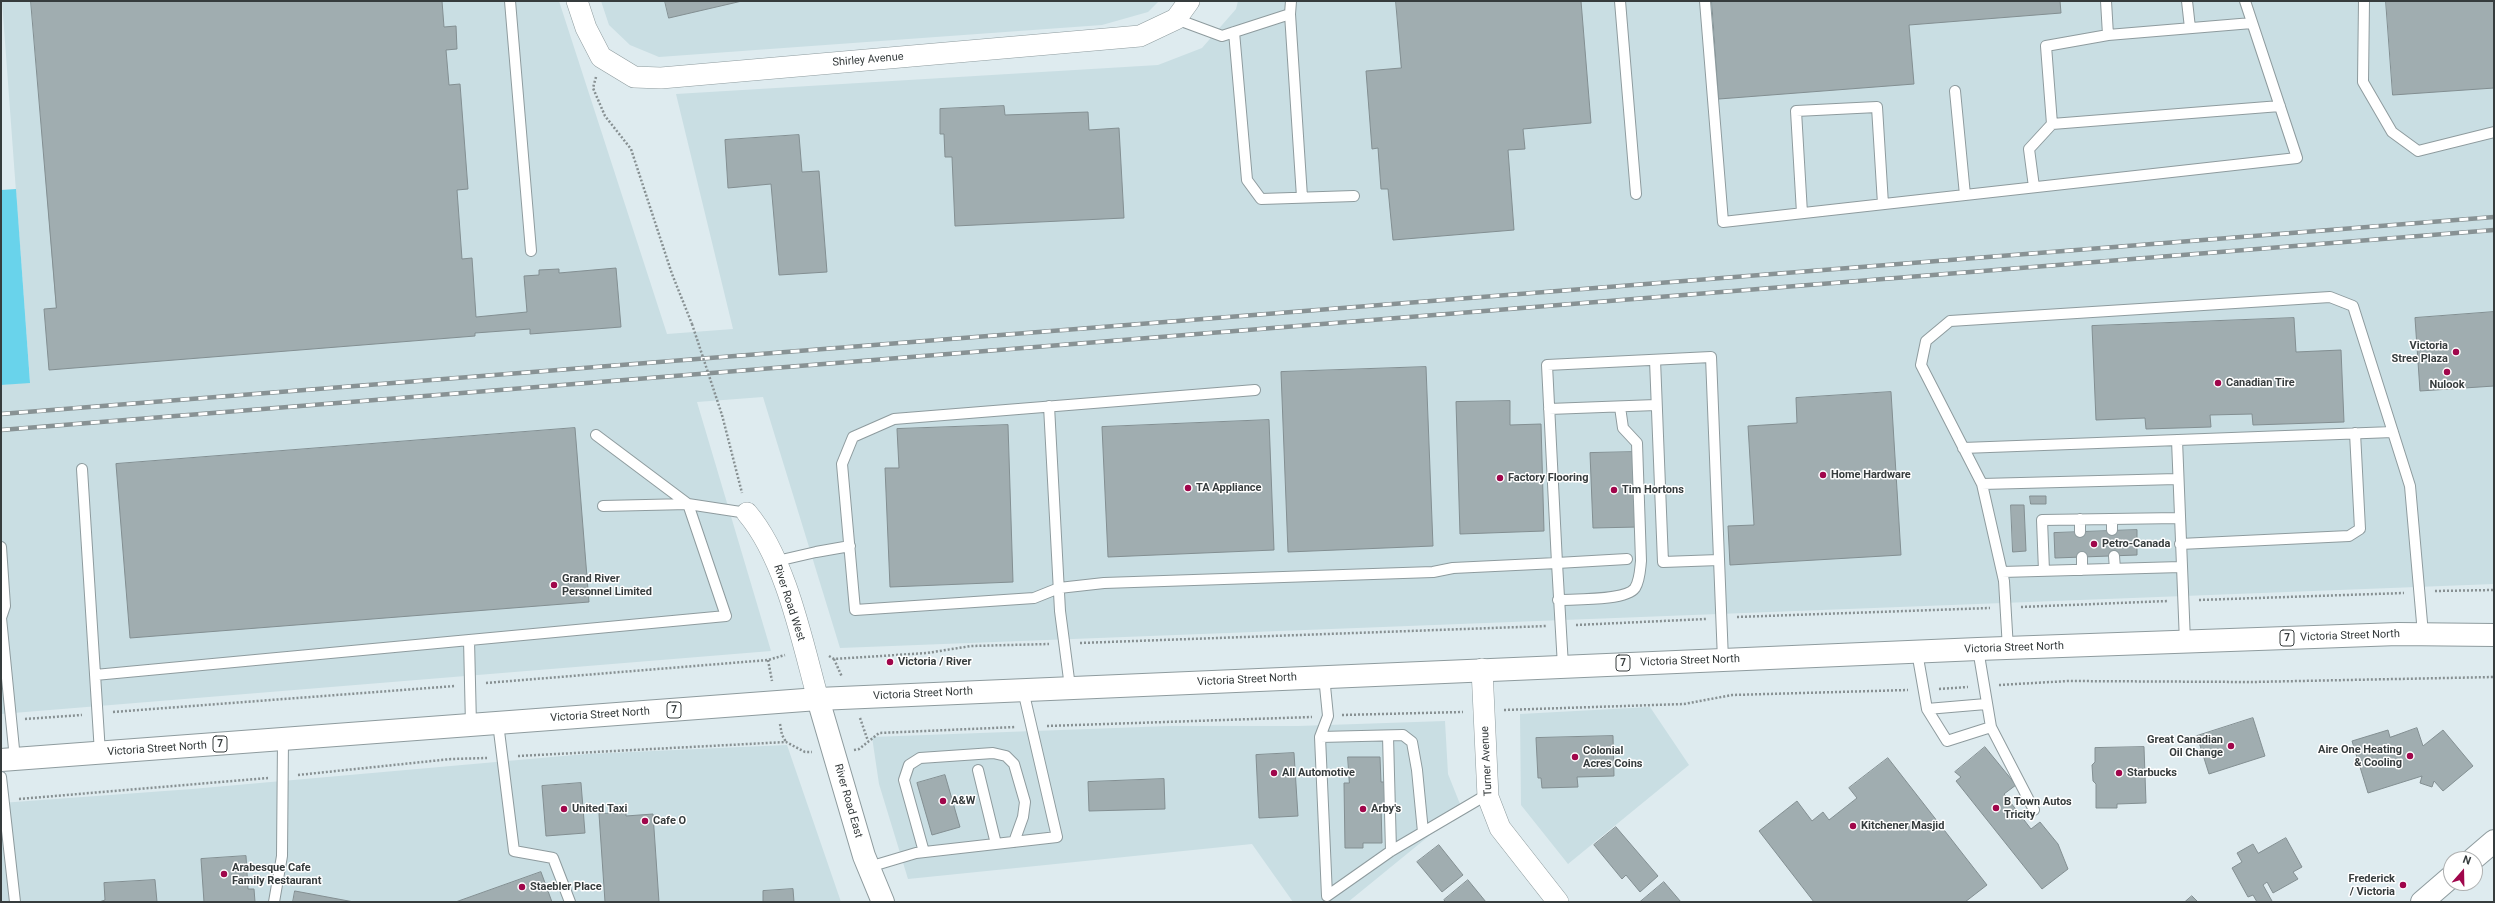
<!DOCTYPE html>
<style>
body{margin:0}
#map{position:relative;width:2495px;height:903px;overflow:hidden;background:#deebef;font-family:Roboto,sans-serif}
canvas{display:block}
.frame{position:absolute;inset:0;border:2px solid #363c3d;pointer-events:none}
.north{position:absolute;left:2443px;top:851px;width:40px;height:40px;box-sizing:border-box;background:#fff;border:1px solid #afb1b1;border-radius:50%;rotate:20deg;font-size:11px;font-weight:700;line-height:16px;text-align:center;color:#363c3d}
.north::after{content:'';display:block;margin:auto;width:14px;height:18px;background:#a0064b;clip-path:polygon(50% 0,100% 100%,50% 72%,0 100%)}
</style>
<div id="map">
<canvas width="2495" height="903"></canvas>
<div class="frame"></div>
<div class="north">N</div>
</div>
<script>
const ctx = document.querySelector('canvas').getContext('2d');
ctx.lineJoin = 'round';
function paint(path, color) {
  ctx.fillStyle = color;
  ctx.fill(path, 'evenodd');
}
function stroke(path, color, width, dash) {
  ctx.strokeStyle = color;
  ctx.lineWidth = width;
  ctx.lineCap = dash ? 'butt' : 'round';
  ctx.setLineDash(dash || []);
  ctx.stroke(path);
}
function write(font, color, halo, rows, align = 'center') {
  ctx.font = font + ' Roboto,sans-serif';
  ctx.lineWidth = 3;
  ctx.setLineDash([]);
  ctx.textBaseline = 'middle';
  ctx.strokeStyle = halo;
  ctx.fillStyle = color;
  for (const [text, x, y, turn = 0] of rows) {
    ctx.save();
    ctx.translate(x, y);
    ctx.rotate((+turn || 0) * Math.PI / 180);
    ctx.textAlign = isNaN(turn) ? turn : align;
    if (halo) ctx.strokeText(text, 0, 0);
    ctx.fillText(text, 0, 0);
    ctx.restore();
  }
}
const built = new Path2D(`
 M2 1H559L667 334 733 329 676 94 1158 65 1202 48 1236 9 1238 1H2494V584L840 648 763 397 697 402 771 651 1 714V385L30 382Z
 M601 1H1159L1148 12 1102 25 659 57 630 45 609 25Z
 M1650 707 1689 765 1568 864 1521 805 1520 714Z
 M1445 721 1448 774 1462 809 1348 902H1293L1252 844 908 879 879 784 872 737 1169 726H1298Z
 M787 745 841 902H1V803L192 789 586 754Z`);
const green = new Path2D(`
 M16 189 30 383 1 385V190Z`);
const building = new Path2D(`
 M31 1H442L444 27 456 26 457 49 446 50 449 85 460 84 468 189 457 190 462 259 472 258 476 317 527 312 524 276 539 275V270L559 269V273L616 268 621 327 530 334V329L475 333V336L49 370 44 309 56 308Z
 M665 1H742L669 18Z
 M1396 1H1581L1591 123 1523 129 1525 149 1508 150 1514 230 1393 240 1388 189H1381L1378 148 1372 149 1366 71 1401 68Z
 M1712 1H2060L2061 13 1909 25 1914 84 1719 99Z
 M2386 1H2494V88L2393 95Z
 M1004 106 1005 115 1088 112 1089 130 1119 128 1124 218 955 226 952 157H945L944 134H940V109Z
 M799 135 802 172 819 171 827 272 779 275 771 184 728 188 725 140Z
 M2494 312V386L2420 391 2415 318Z
 M2294 318 2296 352 2341 350 2344 422 2253 425 2252 414 2210 415 2211 427 2146 429 2145 418 2096 420 2092 326Z
 M1426 367 1433 546 1288 552 1281 372Z
 M1891 392 1901 555 1730 565 1728 526 1754 525 1748 426 1797 423 1796 398Z
 M1510 401V425L1541 424 1544 531 1460 534 1456 402Z
 M1269 420 1274 550 1108 557 1102 427Z
 M1008 425 1013 582 890 587 885 468H899L897 429Z
 M575 428 589 602 130 638 116 464Z
 M1635 452 1638 527 1593 528 1590 453Z
 M2030 496H2046V504H2031Z
 M2011 505H2024L2026 551 2013 552Z
 M2137 530V555L2055 558 2054 533Z
 M2253 718 2265 756 2209 774 2197 736Z
 M2417 728 2423 746 2443 730 2473 766 2443 791 2434 781 2432 787 2420 783 2422 776 2368 793 2352 741 2388 730 2390 737Z
 M1613 736 1614 776 1577 777 1578 787 1542 788 1541 778H1538L1536 738Z
 M1985 747 2016 785 2004 794 2031 829 2040 822 2058 844 2068 869 2042 889 1956 781 1961 777 1955 772Z
 M2144 747 2146 803 2117 804V808H2096V784L2093 781 2092 765 2095 762V748Z
 M1294 753 1298 816 1259 818 1256 755Z
 M1348 757H1380L1381 782H1385L1386 807H1381L1382 843H1363V848H1345L1344 783H1349Z
 M1888 758 1987 885 1965 902H1814L1759 831 1797 801 1812 821 1823 812 1829 820 1857 798 1849 788Z
 M945 775 960 827 932 835 917 783Z
 M1164 779 1165 809 1089 811 1088 782Z
 M581 783 585 833 546 836 542 786Z
 M626 813V816L653 814 659 902H605L599 814Z
 M1616 827 1658 876 1640 892 1626 875 1622 879 1594 845Z
 M2286 838 2302 867 2293 872 2298 879 2273 893 2267 882 2263 885 2272 901 2270 902H2257L2253 895 2248 897 2232 868 2242 862 2237 853 2253 844 2258 853Z
 M1439 845 1463 875 1442 892 1417 862Z
 M246 856 248 889H254L255 902H204L201 859Z
 M541 872 552 902H456Z
 M155 880 157 902H99L105 900 104 883Z
 M1468 880 1486 902H1446L1444 900Z
 M1664 882 1681 902H1640Z
 M793 889 794 902H763V891Z
 M295 891 354 902H293Z
 M2192 896 2198 902H2185Z`);
const path = new Path2D(`
 M596 77 593 88 605 116 631 149 672 274 692 324
 M722 415 742 493
 M2435 591 2494 590
 M2199 600 2404 593
 M2021 607 2168 601
 M1737 617 1990 608
 M1576 625 1706 619
 M1080 643 1547 626
 M829 656 834 659 927 653 971 646 1049 644
 M834 659 842 677
 M768 660 772 681
 M486 683 768 660 785 655
 M1999 685 2068 681 2251 682 2494 677
 M1939 689 1968 687
 M1504 710 1684 704 1732 695 1908 690
 M113 712 455 686
 M1342 715 1463 712
 M860 718 868 741
 M25 719 82 715
 M780 724 782 735 786 742
 M1047 726 1312 717
 M854 750 859 749 879 733 1016 727
 M518 756 786 742 805 752H812
 M298 775 451 759 487 758
 M19 799 268 778`);
const service = new Path2D(`
 M510 1 531 251
 M1620 1 1636 194
 M1705 1 1723 222 2297 158 2245 1
 M2106 1 2108 35 2252 23
 M2187 1 2190 28
 M2364 1 2363 82 2392 132 2418 151 2494 132
 M1290 14 1302 197
 M1176 19 1222 36 1290 14 1291 1
 M1234 32 1247 180 1261 199 1354 196
 M2108 35 2046 46 2052 124 2280 106
 M1955 91 1965 195
 M2034 187 2029 149 2052 124
 M1802 213 1796 111 1877 107 1883 204
 M1655 360 1663 562 1719 560
 M1255 390 894 419 853 437 842 464 855 610 1034 598 1059 588 1104 583 1433 572 1453 568 1557 563 1563 666
 M1049 406 1060 611 1070 687
 M1549 409 1656 405
 M2177 440 2185 642
 M1963 448 2393 432
 M82 469 100 753
 M1982 484 2177 479
 M603 506 688 504 747 513
 M2080 519V532
 M2112 519V530
 M2180 544 2349 536 2360 529 2355 433
 M1 547 5 606 1 618 15 759
 M2114 556 2115 569
 M2082 557V570
 M1627 559 1557 563 1547 365 1711 357 1723 660
 M777 561 816 552 850 546
 M2044 571 2042 520 2179 518
 M2002 572 2181 567
 M1558 600C1575 599 1626 601 1635 588 1640 580 1640 570 1641 561L1637 443 1623 428 1620 407
 M469 640 471 725
 M2008 649 2004 581 1982 484 1921 365 1926 341 1950 321 2330 297 2353 306 2410 486 2423 634
 M1917 652 1927 709 1947 741 1991 727 1978 649
 M95 675 726 616 688 504 596 435
 M1324 676 1328 716 1320 737 1327 896 1391 851 1488 794
 M1927 709 1986 704
 M498 723 514 851 553 858 570 902
 M1991 727 2034 810
 M1388 736 1391 851
 M1320 737 1403 735 1412 742 1417 770 1423 832
 M978 770 996 844
 M1 777 15 902
 M924 852 904 780 909 765 920 758 993 753 1006 756 1014 764 1025 802 1023 817 1014 842
 M869 867 916 853 1057 837 1023 690
 M274 902 282 856 283 739`);
const minor = new Path2D(`
 M577 1 586 28 601 57 634 77 661 78 1140 36 1176 19 1189 1
 M747 513C786 559 802 641 818 699
 M1482 669 1488 797 1500 828 1558 902`);
const tertiary = new Path2D(`
 M818 699 864 856 883 902`);
const secondary = new Path2D(`
 M2473 859 2494 841
 M2422 902 2451 877`);
const primary = new Path2D(`
 M1 760 818 699 1978 649 2398 634 2494 635`);
const rail = new Path2D(`
 M1 414 2494 217
 M1 430 2494 230`);
const pathBridge = new Path2D(`
 M692 324 722 415`);
const markers = [
 [2456,352,4,"#a0064b"],
 [2447,372,4,"#a0064b"],
 [2218,383,4,"#a0064b"],
 [1823,475,4,"#a0064b"],
 [1500,478,4,"#a0064b"],
 [1188,488,4,"#a0064b"],
 [1614,490,4,"#a0064b"],
 [2094,544,4,"#a0064b"],
 [554,585,4,"#a0064b"],
 [890,662,4,"#a0064b"],
 [2231,746,4,"#a0064b"],
 [2410,756,4,"#a0064b"],
 [1575,757,4,"#a0064b"],
 [1274,773,4,"#a0064b"],
 [2119,773,4,"#a0064b"],
 [943,801,4,"#a0064b"],
 [1996,808,4,"#a0064b"],
 [564,809,4,"#a0064b"],
 [1363,809,4,"#a0064b"],
 [645,821,4,"#a0064b"],
 [1853,826,4,"#a0064b"],
 [224,874,4,"#a0064b"],
 [2403,885,4,"#a0064b"],
 [522,887,4,"#a0064b"]
];
const shields = [
 [2287,638,14],
 [1623,663,14],
 [674,710,14],
 [220,744,14]
];
const shieldNames = [
 ["7",2287,638],
 ["7",1623,663],
 ["7",674,710],
 ["7",220,744]
];
const streetNames = [
 ["Shirley Avenue",868,60,-5],
 ["River Road West",789,603,72],
 ["Victoria Street North",2350,636,-2],
 ["Victoria Street North",2014,648,-2],
 ["Victoria Street North",1690,661,-2],
 ["Victoria Street North",1247,680,-3],
 ["Victoria Street North",923,694,-3],
 ["Victoria Street North",600,715,-4],
 ["Victoria Street North",157,749,-4],
 ["Turner Avenue",1487,761,-93],
 ["River Road East",848,801,74]
];
const poiNames = [
 ["Victoria",2448,346,"right"],
 ["Stree Plaza",2448,359,"right"],
 ["Canadian Tire",2226,383],
 ["Nulook",2447,385,"center"],
 ["Home Hardware",1831,475],
 ["Factory Flooring",1508,478],
 ["TA Appliance",1196,488],
 ["Tim Hortons",1622,490],
 ["Petro-Canada",2102,544],
 ["Grand River",562,579],
 ["Personnel Limited",562,592],
 ["Victoria / River",898,662],
 ["Great Canadian",2223,740,"right"],
 ["Oil Change",2223,753,"right"],
 ["Aire One Heating",2402,750,"right"],
 ["& Cooling",2402,763,"right"],
 ["Colonial",1583,751],
 ["Acres Coins",1583,764],
 ["All Automotive",1282,773],
 ["Starbucks",2127,773],
 ["A&W",951,801],
 ["B Town Autos",2004,802],
 ["Tricity",2004,815],
 ["United Taxi",572,809],
 ["Arby's",1371,809],
 ["Cafe O",653,821],
 ["Kitchener Masjid",1861,826],
 ["Arabesque Cafe",232,868],
 ["Family Restaurant",232,881],
 ["Frederick",2395,879,"right"],
 ["/ Victoria",2395,892,"right"],
 ["Staebler Place",530,887]
];
paint(built, '#c9dee3');
paint(green, '#69d3eb');
paint(building, '#a0adb0');
stroke(building, '#838f92', 1);
stroke(service, '#8e9b9e', 12);
stroke(minor, '#8e9b9e', 22);
stroke(tertiary, '#8e9b9e', 24);
stroke(secondary, '#8e9b9e', 24);
stroke(primary, '#8e9b9e', 24);
stroke(path, '#879092', 2.5, [2, 2]);
stroke(service, '#fff', 10);
stroke(minor, '#fff', 21);
stroke(tertiary, '#fff', 22);
stroke(secondary, '#fff', 22);
stroke(primary, '#fff', 22);
stroke(rail, '#889294', 4.5);
stroke(rail, '#fff', 3, [9]);
stroke(pathBridge, '#879092', 2.5, [2, 2]);
for (const [x, y, r, color] of markers) {
  const dot = new Path2D();
  dot.arc(x, y, r, 0, 2 * Math.PI);
  ctx.fillStyle = color;
  ctx.fill(dot);
  stroke(dot, '#fff', 1.5);
}
for (const [x, y, w] of shields) {
  const box = new Path2D();
  box.roundRect(x - w / 2, y - 8, w, 16, 3);
  ctx.fillStyle = '#fff';
  ctx.fill(box);
  stroke(box, '#363c3d', 1);
}
write('bold 10px', '#363c3d', null, shieldNames);
write('11px', '#363c3d', '#fff', streetNames);
write('bold 11px', '#363c3d', '#fff', poiNames, 'left');
</script>
